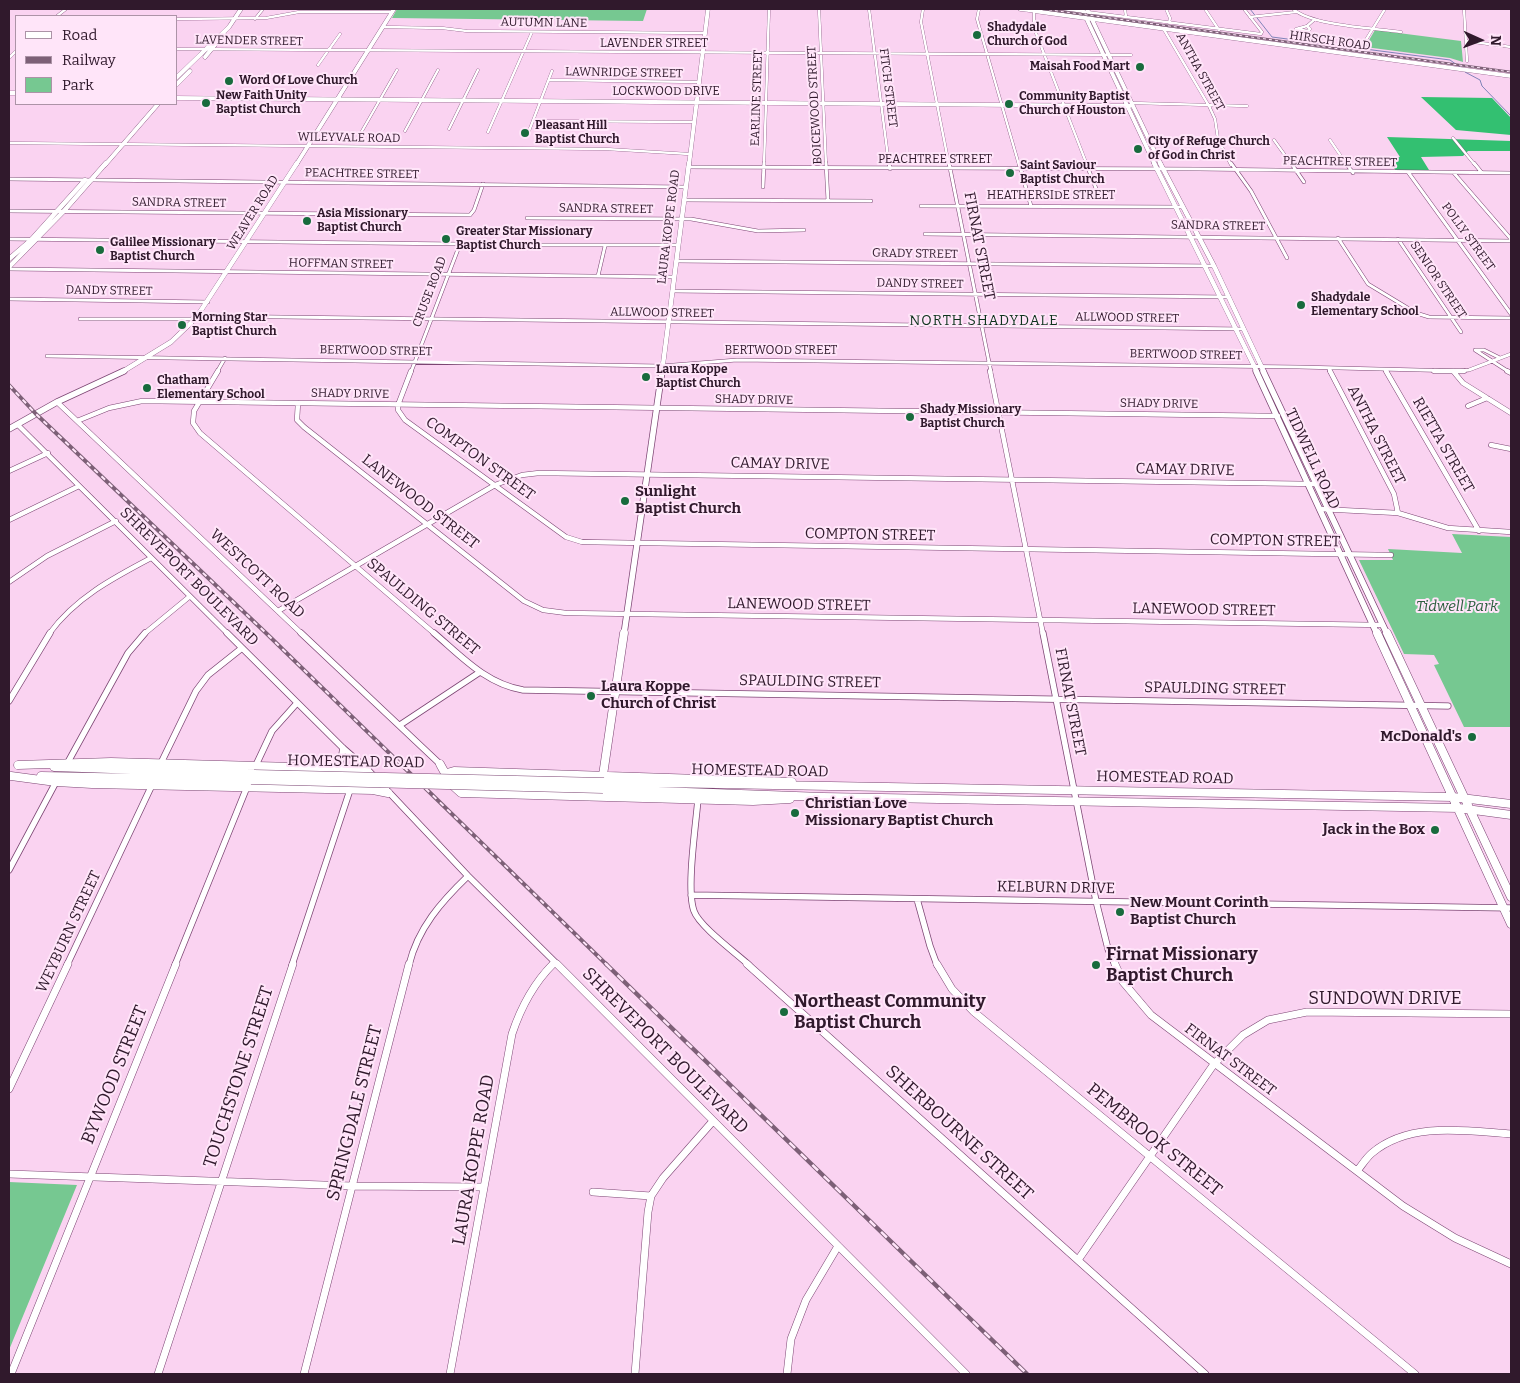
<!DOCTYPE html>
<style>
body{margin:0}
#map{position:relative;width:1520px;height:1383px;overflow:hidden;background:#fad3f1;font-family:Bitter,serif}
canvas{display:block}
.frame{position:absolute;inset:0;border:10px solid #30192c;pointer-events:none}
.legend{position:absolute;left:15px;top:15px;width:162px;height:90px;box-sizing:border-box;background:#ffe5f9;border:1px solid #ac93a7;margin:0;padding:6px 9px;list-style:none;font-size:15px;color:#30192c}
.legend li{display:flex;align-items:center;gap:10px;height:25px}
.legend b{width:25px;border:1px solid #ac93a7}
.north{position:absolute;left:1455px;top:15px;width:50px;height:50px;-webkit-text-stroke:4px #ffe5f9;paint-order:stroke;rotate:92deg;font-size:14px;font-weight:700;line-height:20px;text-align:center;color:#30192c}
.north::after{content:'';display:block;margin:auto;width:18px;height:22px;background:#30192c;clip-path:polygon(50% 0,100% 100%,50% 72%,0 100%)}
</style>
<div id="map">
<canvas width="1520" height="1383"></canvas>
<div class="frame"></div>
<ul class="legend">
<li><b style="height:6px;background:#fff"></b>Road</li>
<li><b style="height:6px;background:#7d6077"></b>Railway</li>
<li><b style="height:14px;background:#76c891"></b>Park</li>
</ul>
<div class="north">N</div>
</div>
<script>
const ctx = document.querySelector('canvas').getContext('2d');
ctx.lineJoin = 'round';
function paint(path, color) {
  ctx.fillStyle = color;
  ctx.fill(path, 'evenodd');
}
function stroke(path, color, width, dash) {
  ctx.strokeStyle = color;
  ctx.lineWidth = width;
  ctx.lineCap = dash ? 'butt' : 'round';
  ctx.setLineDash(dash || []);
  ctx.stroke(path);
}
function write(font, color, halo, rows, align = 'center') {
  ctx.font = font + ' Bitter,serif';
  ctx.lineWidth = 4;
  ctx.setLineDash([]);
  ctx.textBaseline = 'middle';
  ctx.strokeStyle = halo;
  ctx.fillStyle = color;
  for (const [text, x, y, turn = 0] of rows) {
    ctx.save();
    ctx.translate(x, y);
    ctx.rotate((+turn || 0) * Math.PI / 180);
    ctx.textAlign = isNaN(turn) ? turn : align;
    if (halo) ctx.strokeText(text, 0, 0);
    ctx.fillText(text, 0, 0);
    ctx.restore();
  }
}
const green = new Path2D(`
 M397 9H647L643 21 392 18Z
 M1375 30 1461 41 1463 62 1450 58 1365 47Z
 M1452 534 1511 537V727H1464L1434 665 1439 664 1434 655 1404 654 1359 560H1393L1388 549 1462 553Z
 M9 1182 77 1185 9 1350Z`);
const forest = new Path2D(`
 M1421 97 1492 98 1511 118V135L1456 130Z
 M1387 137 1511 141V151H1468L1463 156 1421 157 1429 170 1396 171 1388 158 1400 157Z`);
const stream = new Path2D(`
 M1250 9 1272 37 1450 60 1460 67
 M1465 72 1480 80 1482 86 1511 116`);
const streetFar4 = new Path2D(`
 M819 9 826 165
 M869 9 889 165
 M923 9 921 22 949 165
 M979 9 977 19 1019 165
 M1063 9 1261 34 1262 32 1244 9
 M1125 9 1126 17
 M1166 9 1170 18 1169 23
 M1205 9 1219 30
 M1293 9C1313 26 1373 28 1401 32
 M1464 9 1467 61
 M1034 11V28L1087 165
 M57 16 66 9
 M1250 17 1296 12
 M176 19 266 18 299 12H392
 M255 19 263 9
 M1307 26 1310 29 1308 31 1296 29Z
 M1307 26 1314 20
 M383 27 442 28 467 31 705 33
 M1163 28 1209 106 1215 119 1218 139 1231 165
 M1466 41 1511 47
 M1364 43 1385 9
 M176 49 1131 55
 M9 58 16 51
 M318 65 340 34
 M549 80 698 82
 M1132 103 1247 106
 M534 121 693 122
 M449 129 478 70
 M362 131 397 70
 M405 131 438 70
 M529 131 552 71
 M488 132 532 32
 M1453 138 1475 165
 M1274 140 1292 165
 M1330 140 1347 165
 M9 143 606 149 689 154
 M764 165 769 9`);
const streetFar3 = new Path2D(`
 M826 163 828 201
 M889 163 890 169
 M949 163 991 372
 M1019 163 1031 206
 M1086 163 1097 191
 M1231 163 1251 191 1287 258
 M1291 163 1304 182
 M1346 163 1353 173
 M1474 163 1482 173
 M688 167 1199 169 1511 173
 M1408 172 1511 314
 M1453 172 1511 239
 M9 179 685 187
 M763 187 764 163
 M684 200 871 201
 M921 206 1182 207
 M9 211 470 215 474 210 483 184
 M527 218 691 219 758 231 804 230
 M925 234 1511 241
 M1338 238 1368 284 1416 313 1429 317 1511 318
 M9 239 460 244 411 372
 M1398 239 1461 332
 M514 245H678
 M676 261 1214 266
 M9 269 673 277
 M598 276 605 246
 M672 291 1229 297
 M9 299 208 302
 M80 319H191L202 316 1244 329
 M47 356 661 366 737 360 1299 367 1460 371 1469 370 1511 354
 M1500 358 1484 350H1475L1509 372
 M1329 369 1330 372
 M1386 370 1387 372
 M217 372 225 358`);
const streetFar2 = new Path2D(`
 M218 371 194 411 193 423 200 433 435 634
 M411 371 398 405V410L405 420 566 537 582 542 1391 555
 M990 371 1043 634
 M1330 371 1394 494 1398 513
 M1386 371 1479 531
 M1434 371H1464
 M1453 371 1463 383 1511 413
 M1507 371 1511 373
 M57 402 302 634
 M298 403 297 420 304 427 524 601 543 610 566 613 1383 625
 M1468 406 1487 398
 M77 421 109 408 142 401 1278 416
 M18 425 228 634
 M1491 445 1511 449
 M9 471 48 453
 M1320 509 1398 513 1448 528 1511 532
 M9 520 79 486
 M9 582 47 556 116 521
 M278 611 495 485 522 475 539 473 1317 484
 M49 634C75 598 113 578 151 558
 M144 634 189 597`);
const streetFar1 = new Path2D(`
 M227 633 343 748 367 769 468 876 558 965
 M301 633 440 764
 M434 633C461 656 486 684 523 690L1448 706
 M1043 633 1096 901 1108 949 1115 965
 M9 701 50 633
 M400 725 480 672
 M68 762 128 653 145 633
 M161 763 196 691 208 675 242 648
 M256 765 272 731 297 703
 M332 767 341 760 343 748
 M698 799C696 824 686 890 694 911 699 926 736 953 749 965
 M9 870 56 782
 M691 895 1511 908
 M917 899 930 946 937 965
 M67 965 152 785
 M175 965 247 787
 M292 965 350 790
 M409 965C418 928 441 902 468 876
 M552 965 555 962`);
const street = new Path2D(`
 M557 964 966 1374
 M747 964 1205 1374
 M937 964 952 989 974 1012 1415 1374
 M1115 964 1123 982 1151 1015 1403 1206 1455 1238 1511 1264
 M9 1089 68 964
 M1357 1171C1362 1165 1366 1158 1372 1153 1410 1121 1466 1131 1511 1134
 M9 1174 352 1186 484 1187
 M593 1192 651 1196
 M1078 1260 1214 1064 1243 1035 1268 1020 1307 1012 1511 1014
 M11 1374 176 964
 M158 1374 293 964
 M304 1374 409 964
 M450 1374 512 1034C521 1007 533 984 553 964
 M635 1374 648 1212 651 1196 663 1178 713 1121
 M787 1374 791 1339 806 1300 838 1246`);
const secondaryFar3 = new Path2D(`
 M1020 9 1038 11
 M1082 9 1155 165
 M1087 9 1161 165
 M1034 11 1511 76
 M205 57 224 34
 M176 78 229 27 241 9
 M176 85 190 71
 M9 93H16
 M176 98 1130 106
 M105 165 158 104
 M296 165 394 9
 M689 165 708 9`);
const secondaryFar2 = new Path2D(`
 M1154 163 1257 372
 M1160 163 1214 266 1264 372
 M9 259 31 240 85 180
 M9 267 63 212 106 163
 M122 372 171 342 196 318 297 163
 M662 372 689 163`);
const secondaryFar1 = new Path2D(`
 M1256 371 1377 634
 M1263 371 1387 634
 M9 429 57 402 124 371
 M624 634 662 371`);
const secondary = new Path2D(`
 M1377 633 1511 924
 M1387 633 1511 897
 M440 764 451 784 461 793 753 801 790 799
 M18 765 111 762 367 769
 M54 767 254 774
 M603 775 624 633
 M11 776 56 782 92 784 373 790 388 793
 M41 776 251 780
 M445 776 447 773 454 771 792 782
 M604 782 1453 797 1511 804
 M603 789 823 797 1459 808 1511 815`);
const railFar2 = new Path2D(`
 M1043 9 1511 72`);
const railFar1 = new Path2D(`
 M9 385 36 414 267 634 607 965`);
const rail = new Path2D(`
 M606 964 1027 1374`);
const secondaryBridge = new Path2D(`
 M254 774 604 782
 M251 780 603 789`);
const markers = [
 [977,35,5,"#186b3d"],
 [1140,67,5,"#186b3d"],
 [229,81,5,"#186b3d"],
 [206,103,5,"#186b3d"],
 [1009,104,5,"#186b3d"],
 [525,133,5,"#186b3d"],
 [1138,149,5,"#186b3d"],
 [1010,173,5,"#186b3d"],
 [307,221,5,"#186b3d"],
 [446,239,5,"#186b3d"],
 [100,250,5,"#186b3d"],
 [1301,305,5,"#186b3d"],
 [182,325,5,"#186b3d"],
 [646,377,5,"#186b3d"],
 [147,388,5,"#186b3d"],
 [910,417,5,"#186b3d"],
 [625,501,5,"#186b3d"],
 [591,696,5,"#186b3d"],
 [1472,737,5,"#186b3d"],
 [795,813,5,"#186b3d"],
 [1435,830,5,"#186b3d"],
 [1120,912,5,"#186b3d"],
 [1096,965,5,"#186b3d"],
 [784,1012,5,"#186b3d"]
];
const farStreetnames = [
 ["AUTUMN LANE",544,23,1],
 ["LAVENDER STREET",249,41,1],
 ["HIRSCH ROAD",1330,41,8],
 ["LAVENDER STREET",654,44],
 ["ANTHA STREET",1200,72,61],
 ["LAWNRIDGE STREET",624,73,1],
 ["FITCH STREET",888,88,83],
 ["LOCKWOOD DRIVE",666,92],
 ["EARLINE STREET",757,98,-88],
 ["BOICEWOOD STREET",815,105,-93],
 ["WILEYVALE ROAD",349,138,1],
 ["PEACHTREE STREET",935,160],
 ["PEACHTREE STREET",1340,162,1],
 ["PEACHTREE STREET",362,174,1],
 ["HEATHERSIDE STREET",1051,196],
 ["SANDRA STREET",179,203,1],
 ["SANDRA STREET",606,209,1],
 ["WEAVER ROAD",253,213,-58],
 ["SANDRA STREET",1218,226,1],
 ["LAURA KOPPE ROAD",669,227,-83],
 ["POLLY STREET",1468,237,54],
 ["GRADY STREET",915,254,1],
 ["HOFFMAN STREET",341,264,1],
 ["SENIOR STREET",1438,280,56],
 ["DANDY STREET",920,284,1],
 ["DANDY STREET",109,291,1],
 ["CRUSE ROAD",430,292,-69],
 ["ALLWOOD STREET",662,313,1],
 ["ALLWOOD STREET",1127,318,1],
 ["BERTWOOD STREET",376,351,1],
 ["BERTWOOD STREET",781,351],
 ["BERTWOOD STREET",1186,355,1],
 ["SHADY DRIVE",350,394,1],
 ["SHADY DRIVE",754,400,1],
 ["SHADY DRIVE",1159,404,1]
];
const farPoinames = [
 ["Shadydale",987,28],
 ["Church of God",987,42],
 ["Maisah Food Mart",1130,67,"right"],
 ["Word Of Love Church",239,81],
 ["New Faith Unity",216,96],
 ["Baptist Church",216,110],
 ["Community Baptist",1019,97],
 ["Church of Houston",1019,111],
 ["Pleasant Hill",535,126],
 ["Baptist Church",535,140],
 ["City of Refuge Church",1148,142],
 ["of God in Christ",1148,156],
 ["Saint Saviour",1020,166],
 ["Baptist Church",1020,180],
 ["Asia Missionary",317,214],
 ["Baptist Church",317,228],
 ["Greater Star Missionary",456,232],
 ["Baptist Church",456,246],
 ["Galilee Missionary",110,243],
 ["Baptist Church",110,257],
 ["Shadydale",1311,298],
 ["Elementary School",1311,312],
 ["Morning Star",192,318],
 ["Baptist Church",192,332],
 ["Laura Koppe",656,370],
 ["Baptist Church",656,384],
 ["Chatham",157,381],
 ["Elementary School",157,395],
 ["Shady Missionary",920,410],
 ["Baptist Church",920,424]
];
const farNeighbourhoodnames = [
 ["NORTH SHADYDALE",984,321]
];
const streetNames = [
 ["FIRNAT STREET",979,246,79],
 ["ANTHA STREET",1376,435,63],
 ["RIETTA STREET",1443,445,60],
 ["COMPTON STREET",480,459,36],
 ["TIDWELL ROAD",1312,459,65],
 ["CAMAY DRIVE",780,464,1],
 ["CAMAY DRIVE",1185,470,1],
 ["LANEWOOD STREET",420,502,38],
 ["COMPTON STREET",870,535,1],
 ["COMPTON STREET",1275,541,1],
 ["WESTCOTT ROAD",257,574,43],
 ["SHREVEPORT BOULEVARD",189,577,45],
 ["LANEWOOD STREET",799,605,1],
 ["SPAULDING STREET",423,607,40],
 ["LANEWOOD STREET",1204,610,1],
 ["SPAULDING STREET",810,682,1],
 ["SPAULDING STREET",1215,689,1],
 ["FIRNAT STREET",1070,702,79],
 ["HOMESTEAD ROAD",356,762,1],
 ["HOMESTEAD ROAD",760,771,1],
 ["HOMESTEAD ROAD",1165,778,1],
 ["KELBURN DRIVE",1056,888,1],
 ["WEYBURN STREET",69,932,-65],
 ["FIRNAT STREET",1230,1060,37]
];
const poiNames = [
 ["Sunlight",635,492],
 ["Baptist Church",635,509],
 ["Laura Koppe",601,687],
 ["Church of Christ",601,704],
 ["McDonald's",1462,737,"right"],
 ["Christian Love",805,804],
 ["Missionary Baptist Church",805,821],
 ["Jack in the Box",1425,830,"right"],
 ["New Mount Corinth",1130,903],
 ["Baptist Church",1130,920]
];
const parkNames = [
 ["Tidwell Park",1457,607]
];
const nearPoinames = [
 ["Firnat Missionary",1106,955],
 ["Baptist Church",1106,976],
 ["Northeast Community",794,1002],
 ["Baptist Church",794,1023]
];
const nearStreetnames = [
 ["SUNDOWN DRIVE",1385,999],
 ["SHREVEPORT BOULEVARD",665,1051,45],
 ["BYWOOD STREET",115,1075,-68],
 ["TOUCHSTONE STREET",239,1077,-72],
 ["SPRINGDALE STREET",355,1113,-76],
 ["SHERBOURNE STREET",959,1133,42],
 ["PEMBROOK STREET",1154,1140,39],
 ["LAURA KOPPE ROAD",474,1160,-80]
];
paint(green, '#76c891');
paint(forest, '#33c071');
stroke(stream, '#7f83b8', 1);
stroke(streetFar4, '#7c4573', 3);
stroke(streetFar3, '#7c4573', 4);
stroke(streetFar2, '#7c4573', 5.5);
stroke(streetFar1, '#7c4573', 7);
stroke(street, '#7c4573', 8);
stroke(secondaryFar3, '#7c4573', 4.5);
stroke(secondaryFar2, '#7c4573', 5);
stroke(secondaryFar1, '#7c4573', 7);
stroke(secondary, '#7c4573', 9);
stroke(streetFar4, '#fff', 2.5);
stroke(streetFar3, '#fff', 3);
stroke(streetFar2, '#fff', 4.5);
stroke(streetFar1, '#fff', 5.5);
stroke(street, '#fff', 7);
stroke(secondaryFar3, '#fff', 4);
stroke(secondaryFar2, '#fff', 4.5);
stroke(secondaryFar1, '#fff', 5.5);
stroke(secondary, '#fff', 8);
stroke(railFar2, '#7d6077', 2.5);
stroke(railFar1, '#7d6077', 4);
stroke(rail, '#7d6077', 4.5);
stroke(railFar2, '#ffe5f9', 1, [3]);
stroke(railFar1, '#ffe5f9', 2, [5]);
stroke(rail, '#ffe5f9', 2.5, [8]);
stroke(secondaryBridge, '#7c4573', 9, []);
stroke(secondaryBridge, '#fff', 8);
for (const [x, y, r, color] of markers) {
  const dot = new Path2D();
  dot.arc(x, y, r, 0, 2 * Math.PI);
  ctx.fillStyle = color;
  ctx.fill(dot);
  stroke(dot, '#ffe5f9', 2);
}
write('12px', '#30192c', '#ffe5f9', farStreetnames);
write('bold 12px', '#30192c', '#ffe5f9', farPoinames, 'left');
ctx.letterSpacing = '1px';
write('14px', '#0e341d', '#ffe5f9', farNeighbourhoodnames);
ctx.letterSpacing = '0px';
write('15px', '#30192c', '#ffe5f9', streetNames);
write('bold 15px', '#30192c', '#ffe5f9', poiNames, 'left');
write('italic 15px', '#2d603f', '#ffe5f9', parkNames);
write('bold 18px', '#30192c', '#ffe5f9', nearPoinames, 'left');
write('18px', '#30192c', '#ffe5f9', nearStreetnames);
</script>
